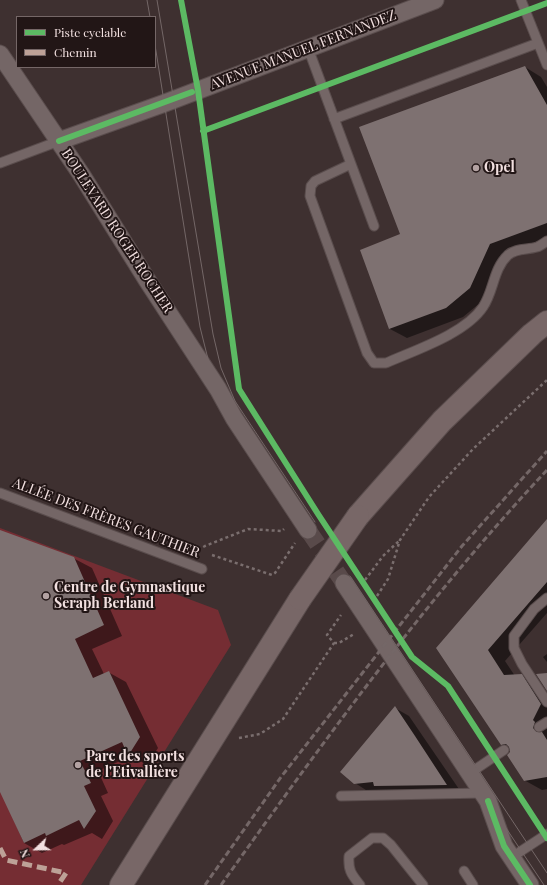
<!DOCTYPE html>
<meta charset="utf-8">
<style>
body{margin:0}
#map{position:relative;width:547px;height:885px;overflow:hidden;background:#3e3030;font-family:"Playfair Display",serif}
canvas{display:block}
.legend{position:absolute;left:16px;top:16px;width:140px;height:52px;box-sizing:border-box;background:#221616;border:1px solid #756767;margin:0;padding:5px 7px;list-style:none;font-size:12px;color:#f2e0e0}
.legend li{display:flex;align-items:center;gap:8px;height:20px}
.legend b{width:20px;border:1px solid #756767}
.north{position:absolute;left:16px;top:829px;width:40px;height:40px;-webkit-text-stroke:3px #221616;paint-order:stroke;rotate:248deg;font-size:11px;font-weight:700;line-height:16px;text-align:center;color:#f2e0e0}
.north::after{content:'';display:block;margin:auto;width:14px;height:18px;background:#f2e0e0;clip-path:polygon(50% 0,100% 100%,50% 72%,0 100%)}
</style>
<div id="map">
<canvas width="547" height="885"></canvas>
<ul class="legend">
<li><b style="height:5px;background:#5cba63"></b>Piste cyclable</li>
<li><b style="height:5px;background:#bda197"></b>Chemin</li>
</ul>
<div class="north">N</div>
</div>
<script>
const ctx = document.querySelector('canvas').getContext('2d');
ctx.lineJoin = 'round';
function paint(path, color) {
  ctx.fillStyle = color;
  ctx.fill(path, 'evenodd');
}
function stroke(path, color, width, dash) {
  ctx.strokeStyle = color;
  ctx.lineWidth = width;
  ctx.lineCap = dash ? 'butt' : 'round';
  ctx.setLineDash(dash || []);
  ctx.stroke(path);
}
function write(font, color, halo, rows, align = 'center') {
  ctx.font = font + ' "Playfair Display",serif';
  ctx.lineWidth = 4;
  ctx.setLineDash([]);
  ctx.textBaseline = 'middle';
  ctx.strokeStyle = halo;
  ctx.fillStyle = color;
  for (const [text, x, y, turn = 0] of rows) {
    ctx.save();
    ctx.translate(x, y);
    ctx.rotate((+turn || 0) * Math.PI / 180);
    ctx.textAlign = isNaN(turn) ? turn : align;
    if (halo) ctx.strokeText(text, 0, 0);
    ctx.fillText(text, 0, 0);
    ctx.restore();
  }
}
const green = new Path2D(`
 M0 528 218 610 231 645 81 885H0Z`);
const shadow = new Path2D(`
 M525 67 541 77 547 87V238L506 253 486 298 463 317 407 338 390 329 401 235Z
 M547 521V613L505 661 515 676 521 675 540 686 547 697V739L545 742 547 741V789L542 790 524 780 511 753 510 750 501 744 437 648Z
 M0 531 73 558 92 568 122 636 92 649 104 674 108 672 126 682 158 748 147 765 131 756 98 771 108 793 101 796 113 821 102 839 92 833 64 845 62 844 42 853 24 843 0 789Z
 M547 654V662L543 657Z
 M395 708 409 716 461 792 389 793 383 790 369 792 355 783Z`);
const building = new Path2D(`
 M525 66 547 105V223L490 244 470 288 446 308 389 329 360 250 400 234 359 127Z
 M547 519V582L488 650 504 675 522 674 541 704 533 720 535 722 533 728 537 732H542L547 740V777L524 781 507 755 510 752 509 747 506 744 501 745 436 648Z
 M0 530 74 557 104 625 75 639 93 678 109 671 140 737 128 756 122 742 80 761 91 783 84 786 96 811 84 829 79 820 46 836 45 833 24 843 0 792Z
 M547 673V691L536 674Z
 M395 706 415 736 447 785 374 786 373 782 354 784 340 772Z`);
const streetTunnel = new Path2D(`
 M308 530 344 583`);
const path = new Path2D(`
 M198 550 205 546 248 529 282 531 284 529
 M212 555 272 575 275 573 295 543
 M365 580 383 556 400 540
 M377 596 388 579 400 540 429 497 473 449 547 380
 M334 643H339L354 634
 M239 738 260 734 283 719 334 643 327 635 341 615`);
const lane = new Path2D(`
 M521 0 547 65
 M308 48 374 226
 M334 119 538 43
 M0 163 59 141
 M351 164 315 181 311 186 310 196 367 353 374 363H386C415 350 465 334 483 307 494 291 493 269 508 255 516 248 527 250 537 247 540 246 544 243 547 241
 M0 493 202 569
 M547 598 534 609 514 636V648L522 664 547 702
 M539 727 547 722
 M470 773 504 750
 M341 796 483 793
 M512 857 547 834
 M464 871 473 885
 M360 885C351 874 348 870 349 856L372 838H383L391 845 423 885`);
const street = new Path2D(`
 M0 54 81 174 147 280 218 389 234 418 308 530
 M59 141 165 103 435 0
 M344 583 488 801 504 846 530 885`);
const secondary = new Path2D(`
 M358 516 442 421 532 334 547 322
 M121 885 300 599`);
const tram = new Path2D(`
 M147 0 150 17
 M157 0 213 334 221 368 235 401 315 522
 M155 45 200 327 210 367 218 389
 M350 576 547 873
 M488 801 544 885`);
const rail = new Path2D(`
 M205 885 281 777 400 625 462 546 547 451
 M221 885C323 742 427 598 547 470`);
const secondaryBridge = new Path2D(`
 M300 599 358 516`);
const quiet = new Path2D(`
 M0 848 6 860 66 873 58 885`);
const cycleway = new Path2D(`
 M181 0 198 90 239 389 318 514 412 657 448 686 547 838
 M203 131 547 3
 M59 141 192 92
 M488 801 504 846 530 885`);
const markers = [
 [476,168,4,"#b3a2a2"],
 [46,596,4,"#b3a2a2"],
 [78,765,4,"#b3a2a2"]
];
const streetNames = [
 ["AVENUE MANUEL FERNANDEZ",303,50,-21],
 ["BOULEVARD ROGER ROCHER",117,231,57],
 ["ALLÉE DES FRÈRES GAUTHIER",106,518,21]
];
const poiNames = [
 ["Opel",484,168],
 ["Centre de Gymnastique",54,588],
 ["Seraph Berland",54,604],
 ["Parc des sports",86,757],
 ["de l'Etivallière",86,773]
];
paint(green, '#752d33');
paint(shadow, '#0007');
paint(building, '#7e7171');
stroke(streetTunnel, '#594a4a', 17, [17, 8]);
stroke(lane, '#5a4d4d', 11);
stroke(street, '#5a4d4d', 19);
stroke(secondary, '#5a4d4d', 24);
stroke(path, '#7a6e6e', 2.5, [3, 3]);
stroke(lane, '#746666', 9);
stroke(street, '#746666', 17);
stroke(secondary, '#786767', 22);
stroke(tram, '#746767', 1);
stroke(rail, '#746767', 3, [6, 3]);
stroke(secondaryBridge, '#5a4d4d', 24, []);
stroke(secondaryBridge, '#786767', 22);
stroke(quiet, '#bda197', 5, [10, 5]);
stroke(cycleway, '#5cba63', 6);
for (const [x, y, r, color] of markers) {
  const dot = new Path2D();
  dot.arc(x, y, r, 0, 2 * Math.PI);
  ctx.fillStyle = color;
  ctx.fill(dot);
  stroke(dot, '#221616', 1.5);
}
write('14px', '#f2e0e0', '#221616', streetNames);
write('bold 14px', '#f2e0e0', '#221616', poiNames, 'left');
</script>
